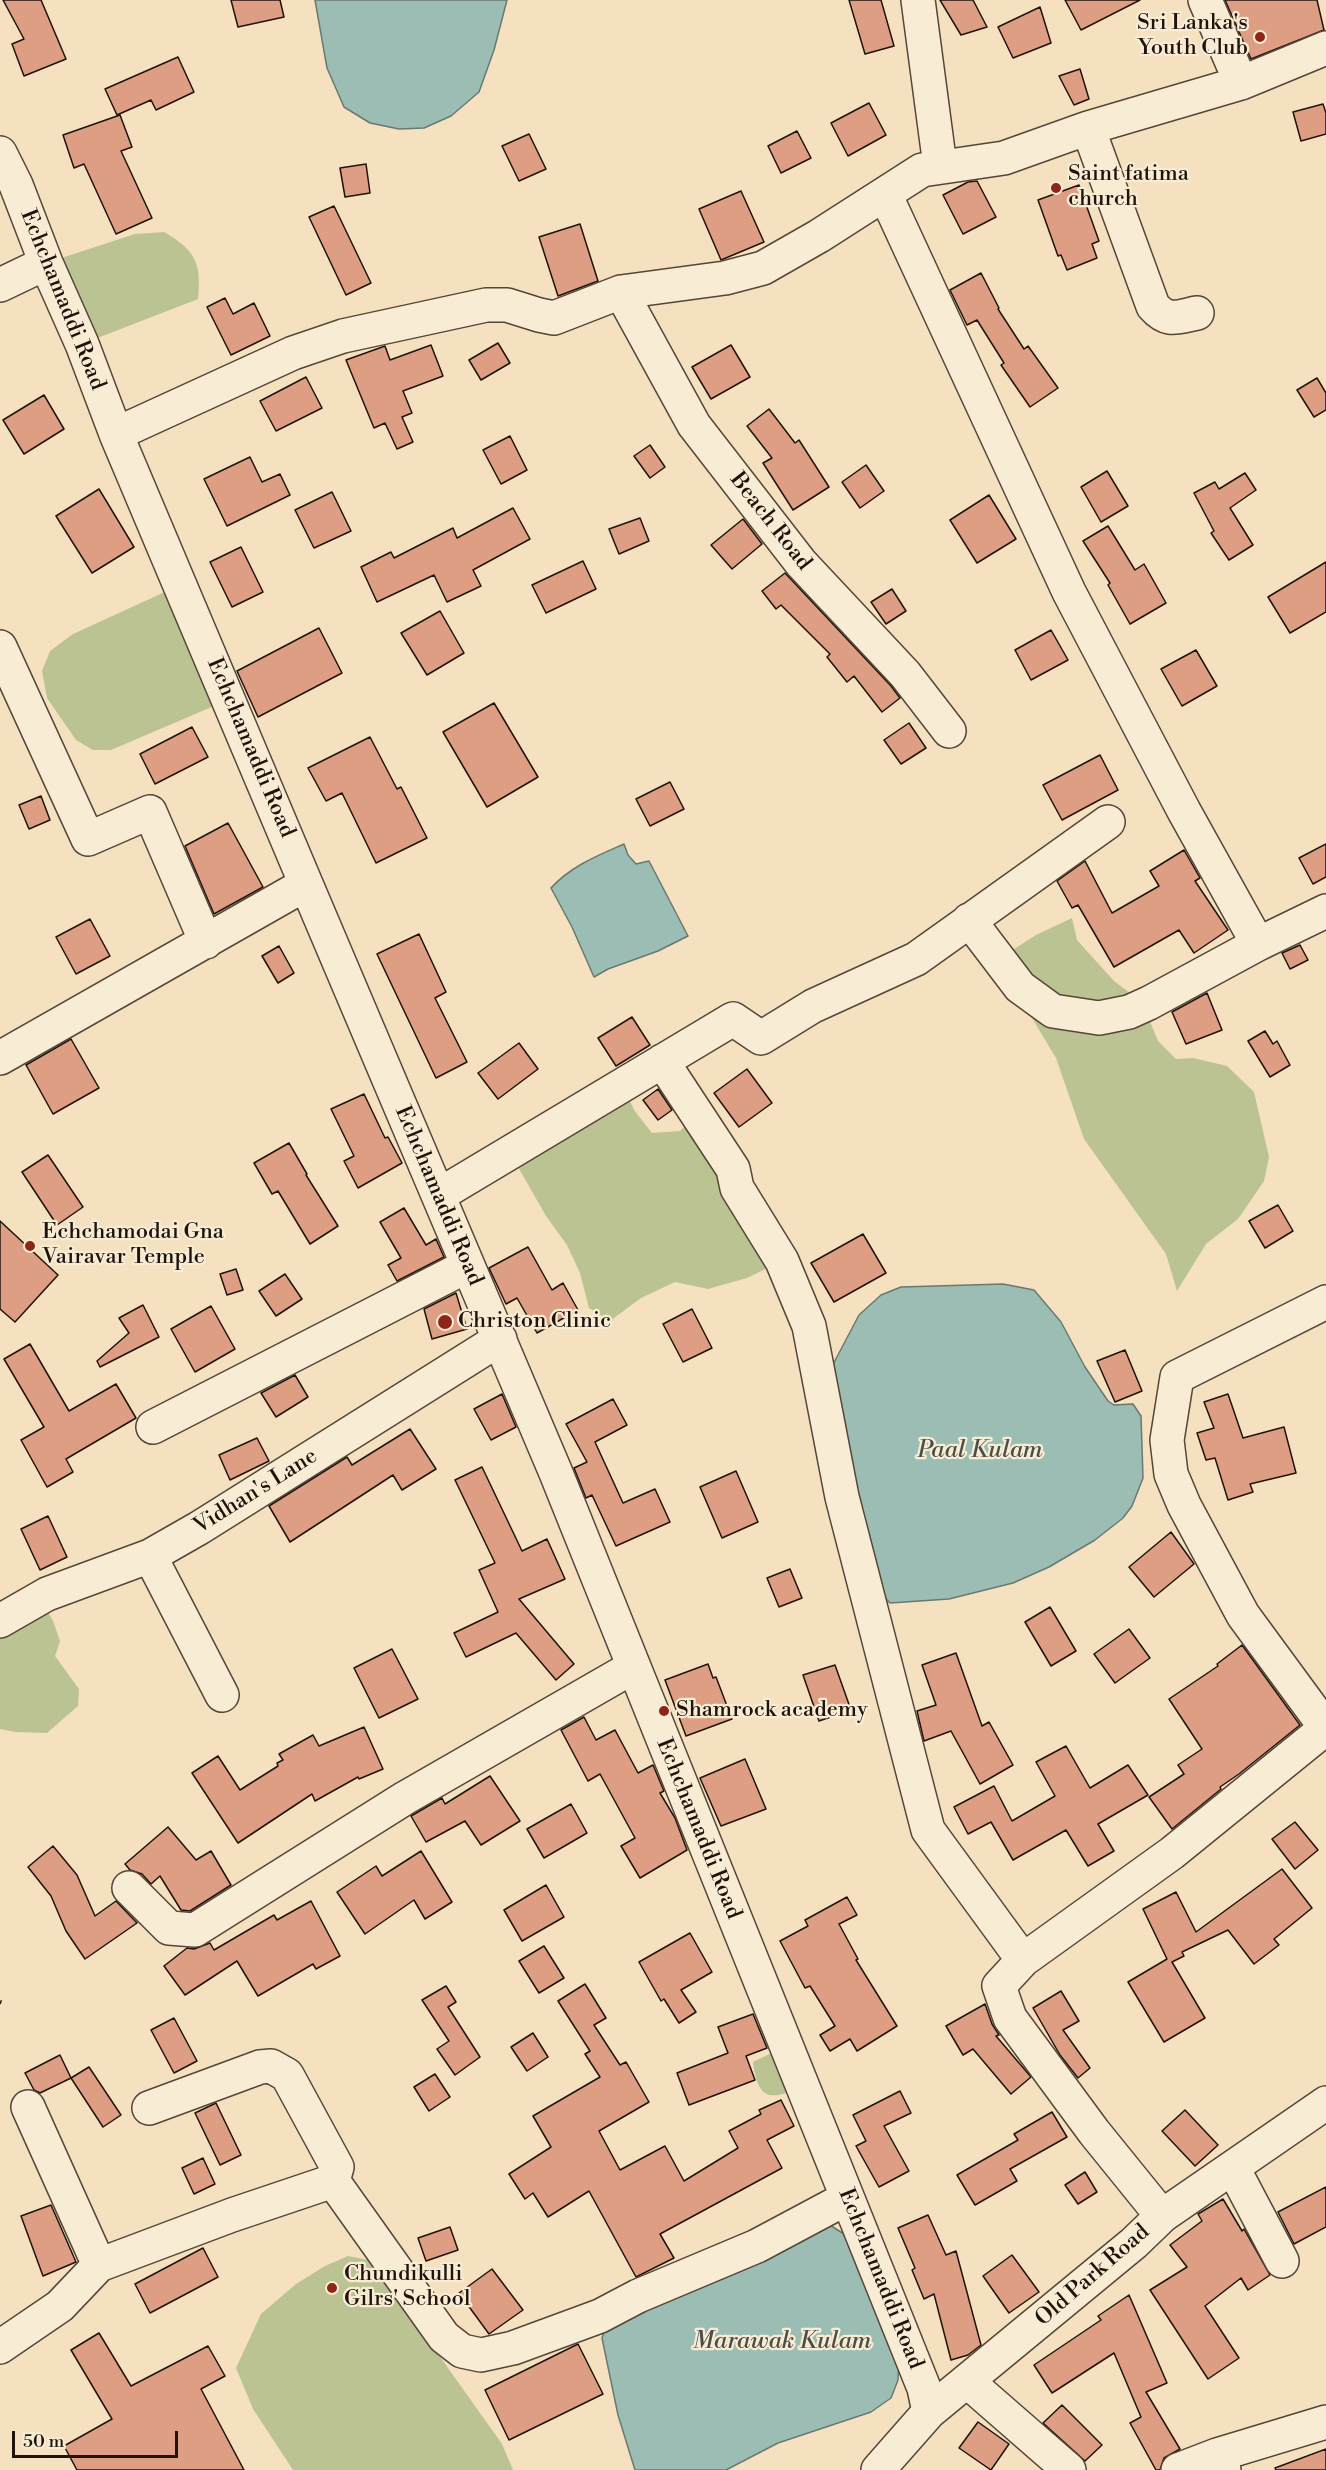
<!DOCTYPE html>
<style>
body{margin:0}
#map{position:relative;width:1326px;height:2470px;overflow:hidden;background:#f5e1bf;font-family:"Libre Bodoni",serif}
canvas{display:block}
.scale{position:absolute;left:12px;top:2431px;width:166px;height:27px;box-sizing:border-box;border:3px solid #1f130b;border-top:0;padding-left:8px;font-size:18px;line-height:21px;white-space:nowrap;color:#1f130b;-webkit-text-stroke:4px #f8ecd5;paint-order:stroke}
</style>
<div id="map">
<canvas width="1326" height="2470"></canvas>
<div class="scale">50 m</div>
</div>
<script>
const ctx = document.querySelector('canvas').getContext('2d');
ctx.lineJoin = 'round';
function paint(path, color) {
  ctx.fillStyle = color;
  ctx.fill(path, 'evenodd');
}
function stroke(path, color, width, dash) {
  ctx.strokeStyle = color;
  ctx.lineWidth = width;
  ctx.lineCap = dash ? 'butt' : 'round';
  ctx.setLineDash(dash || []);
  ctx.stroke(path);
}
function write(font, color, halo, rows, align = 'center') {
  ctx.font = font + ' "Libre Bodoni",serif';
  ctx.lineWidth = 4.5;
  ctx.setLineDash([]);
  ctx.textBaseline = 'middle';
  ctx.strokeStyle = halo;
  ctx.fillStyle = color;
  for (const [text, x, y, turn = 0] of rows) {
    ctx.save();
    ctx.translate(x, y);
    ctx.rotate((+turn || 0) * Math.PI / 180);
    ctx.textAlign = isNaN(turn) ? turn : align;
    if (halo) ctx.strokeText(text, 0, 0);
    ctx.fillText(text, 0, 0);
    ctx.restore();
  }
}
const green = new Path2D(`
 M164 232C195 250 202 263 198 299L82 344 46 263 135 234Z
 M180 585 228 700 111 750H93L76 740 47 698 42 671 50 651 73 634Z
 M1072 918 1077 940 1114 981 1142 1002 1158 1041 1176 1059 1193 1058 1227 1066 1254 1092 1269 1157 1264 1181 1238 1219 1206 1244 1177 1291 1166 1254 1084 1139 1056 1058 997 960 1036 935Z
 M623 1085 634 1110 652 1133 680 1131 697 1115 782 1261 747 1278 708 1289 675 1282 641 1298 610 1321 589 1308 580 1273 567 1245 546 1216 510 1153Z
 M40 1598 53 1621 60 1641 55 1656 79 1689 78 1706 47 1733 15 1732 0 1729V1621Z
 M786 2046 802 2087C771 2100 758 2102 753 2062Z
 M348 2256 368 2260 394 2292 502 2444 513 2470H293L253 2409 236 2368 261 2314 296 2284 325 2266Z`);
const water = new Path2D(`
 M315 0H507L494 50 479 92 451 116 424 128 399 129 370 123 344 107 327 68Z
 M624 844 628 855 636 864 649 861 688 936 658 951 608 969 594 977 572 927 551 888C571 866 597 856 624 844Z
 M1003 1284 1034 1290 1061 1322 1085 1367 1108 1401 1114 1405 1133 1404 1141 1416 1143 1478 1132 1506 1123 1518 1095 1540 1049 1567 1013 1583 949 1599 890 1603 871 1583 829 1372 859 1315 881 1295 901 1287Z
 M825 2222 844 2234 899 2355 898 2380 891 2398 871 2412 778 2443 726 2470H635L618 2415 602 2338 608 2317Z`);
const building = new Path2D(`
 M3 0H41L66 59 24 76 12 44 24 39Z
 M231 0H280L284 17 238 27Z
 M849 0H881L894 46 865 54Z
 M940 0H973L987 27 961 35Z
 M1065 0H1140L1081 30Z
 M1225 0H1317L1324 30 1251 59Z
 M1040 7 1051 43 1013 58 998 27Z
 M178 57 194 92 156 110 151 100 117 115 105 89Z
 M1080 69 1089 99 1074 105 1059 76Z
 M869 103 886 135 848 156 831 123Z
 M1323 104 1326 113V134L1301 141 1293 112Z
 M120 115 132 147 121 151 152 218 116 234 84 164 74 168 63 135Z
 M797 131 811 158 781 173 768 146Z
 M529 134 546 169 519 181 502 146Z
 M366 164 370 193 345 197 340 168Z
 M977 181 996 217 963 234 943 195 968 182Z
 M1079 185 1099 241 1092 244 1097 258 1067 270 1061 255 1058 256 1038 200Z
 M741 191 764 242 721 260 699 209Z
 M334 206 371 283 346 295 309 217Z
 M580 224 598 281 558 296 539 237Z
 M981 273 999 308 998 309 1024 349 1028 346 1058 388 1030 407 1001 365 1004 363 977 320 967 325 950 290Z
 M225 298 233 314 254 303 270 336 231 355 207 307Z
 M498 343 510 363 481 380 469 360Z
 M431 345 443 376 403 391 412 413 402 417 413 442 397 449 385 423 374 428 346 360 385 346 390 360Z
 M731 345 750 377 711 399 692 367Z
 M306 377 322 408 276 431 260 401Z
 M1317 378 1326 393V410L1314 417 1297 390Z
 M44 395 64 429 24 454 3 420Z
 M769 409 795 443 799 440 829 487 793 510 763 463 772 458 747 426Z
 M510 436 527 470 501 484 483 450Z
 M650 445 665 467 650 478 634 456Z
 M250 457 262 482 280 474 290 495 227 526 204 479Z
 M866 465 884 491 860 508 842 482Z
 M1107 471 1128 506 1101 522 1081 487Z
 M1245 473 1256 490 1230 508 1253 545 1229 560 1211 533 1214 531 1194 493 1215 482 1219 489Z
 M99 489 134 547 92 573 56 516Z
 M332 492 351 531 314 548 295 510Z
 M989 495 1016 539 977 563 950 520Z
 M513 508 530 539 473 570 481 586 447 602 434 575 377 602 361 567 391 552 394 558 453 528 457 538Z
 M640 518 649 541 619 554 609 529Z
 M743 519 762 544 732 569 711 545Z
 M1108 526 1135 570 1144 564 1166 603 1130 624 1108 585 1110 583 1083 541Z
 M241 547 263 592 232 607 210 562Z
 M583 561 596 589 546 613 532 585Z
 M1326 562V612L1290 633 1268 597Z
 M785 573 891 686 900 698 882 712 854 676 847 682 827 657 830 654 781 605 776 609 762 591Z
 M892 589 906 611 886 624 871 602Z
 M440 611 464 653 427 675 401 633Z
 M319 628 342 673 258 717 237 671Z
 M1051 630 1068 660 1031 680 1015 650Z
 M1196 650 1217 686 1182 706 1161 669Z
 M494 703 538 777 487 807 443 732Z
 M909 723 926 748 901 764 884 740Z
 M192 727 208 757 155 784 140 754Z
 M370 737 397 789 401 787 427 838 376 863 342 793 326 801 308 768Z
 M1100 755 1118 790 1062 820 1043 785Z
 M670 782 684 809 650 826 636 799Z
 M41 796 50 820 29 829 19 805Z
 M228 823 263 887 214 914 185 846Z
 M1326 844V877L1313 884 1299 858Z
 M1184 850 1200 878 1195 881 1228 930 1194 953 1179 930 1114 967 1078 905 1072 908 1057 881 1085 861 1112 913 1159 886 1150 871Z
 M90 919 110 956 76 974 56 937Z
 M419 934 446 992 435 998 467 1062 436 1078 377 954Z
 M1300 945 1308 960 1290 969 1282 953Z
 M279 946 294 973 278 983 262 956Z
 M1207 993 1222 1030 1186 1044 1172 1012Z
 M632 1017 650 1045 616 1066 598 1038Z
 M1265 1031 1273 1044 1277 1041 1290 1065 1270 1077 1248 1041Z
 M71 1039 99 1088 53 1114 26 1065Z
 M519 1043 538 1069 498 1099 478 1073Z
 M747 1069 772 1103 739 1127 714 1093Z
 M658 1089 672 1110 658 1120 643 1100Z
 M364 1094 385 1138 388 1137 402 1163 358 1188 344 1161 354 1156 331 1109Z
 M289 1143 307 1174 306 1175 338 1226 310 1244 278 1191 272 1194 254 1163Z
 M48 1155 83 1207 57 1225 22 1172Z
 M1278 1205 1293 1231 1265 1248 1249 1221Z
 M404 1208 426 1245 436 1239 444 1257 397 1281 388 1265 401 1258 380 1222Z
 M0 1221 58 1275 15 1322 0 1309Z
 M863 1234 886 1273 834 1302 811 1263Z
 M528 1247 552 1290 563 1283 578 1310 537 1333 517 1298 506 1304 489 1268Z
 M236 1269 243 1290 227 1295 220 1274Z
 M285 1274 302 1299 276 1316 259 1291Z
 M456 1293 467 1329 432 1339 424 1309Z
 M143 1305 159 1337 100 1367 97 1361 129 1333 119 1318Z
 M211 1306 235 1349 195 1372 171 1329Z
 M692 1309 712 1348 683 1362 663 1324Z
 M30 1344 69 1411 116 1384 136 1418 66 1459 73 1472 47 1487 21 1440 44 1427 4 1359Z
 M1125 1350 1142 1391 1115 1402 1097 1361Z
 M295 1375 308 1397 276 1417 261 1393Z
 M502 1394 516 1427 491 1440 474 1409Z
 M1228 1394 1243 1438 1284 1427 1296 1473 1250 1484 1253 1492 1228 1500 1215 1458 1206 1460 1197 1433 1214 1428 1204 1402Z
 M613 1399 627 1425 595 1442 623 1503 655 1489 670 1522 616 1546 592 1495 586 1498 574 1468 587 1462 566 1424Z
 M410 1429 436 1469 402 1490 393 1475 290 1542 269 1506 347 1457 352 1465Z
 M257 1438 269 1461 230 1480 219 1455Z
 M482 1467 522 1551 547 1539 565 1579 519 1599 574 1664 556 1680 516 1633 466 1657 454 1633 498 1612 479 1570 495 1563 455 1480Z
 M736 1471 758 1522 722 1538 700 1487Z
 M48 1516 67 1557 40 1570 21 1529Z
 M1171 1532 1194 1564 1154 1597 1129 1567Z
 M790 1569 802 1598 779 1607 767 1578Z
 M1050 1607 1076 1651 1051 1666 1025 1622Z
 M1129 1629 1150 1658 1115 1683 1094 1654Z
 M1242 1645 1300 1725 1239 1774 1220 1787 1221 1789 1172 1829 1149 1797 1184 1774 1178 1765 1202 1749 1169 1699 1218 1666 1217 1664Z
 M392 1649 418 1699 379 1718 354 1668Z
 M956 1653 982 1726 989 1722 1013 1765 980 1784 951 1731 924 1741 917 1711 936 1705 922 1665Z
 M708 1664 713 1678 716 1677 732 1719 686 1736 665 1680Z
 M835 1665 851 1710 819 1721 803 1675Z
 M584 1717 596 1740 615 1730 638 1773 653 1765 664 1791 660 1793 675 1818 687 1850 640 1878 621 1846 635 1838 600 1774 588 1781 561 1730Z
 M364 1727 383 1769 359 1779 358 1777 315 1801 312 1794 238 1843 192 1773 218 1756 240 1790 278 1766 277 1763 283 1760 279 1754 313 1735 319 1746Z
 M1066 1746 1090 1788 1128 1765 1148 1795 1098 1824 1114 1851 1088 1866 1066 1830 1013 1860 991 1822 968 1834 954 1807 994 1786 1012 1821 1055 1796 1036 1762Z
 M745 1759 766 1809 721 1826 700 1778Z
 M490 1776 520 1821 481 1845 465 1821 426 1842 411 1816 442 1798 445 1804Z
 M571 1804 587 1833 544 1858 527 1829Z
 M1295 1822 1318 1850 1295 1869 1272 1839Z
 M168 1827 196 1860 211 1851 231 1885 190 1911 181 1910 160 1876 151 1884 142 1874 130 1870 125 1864Z
 M53 1846 77 1875 95 1916 116 1901 137 1923 85 1959 66 1931 51 1896 28 1867Z
 M421 1851 452 1902 425 1919 414 1900 365 1934 337 1892 376 1866 382 1876Z
 M1282 1869 1312 1908 1274 1939 1279 1945 1254 1964 1228 1930 1182 1952 1184 1956 1172 1962 1205 2018 1164 2042 1128 1982 1167 1959 1143 1909 1176 1892 1196 1932Z
 M546 1885 564 1917 522 1941 504 1910Z
 M847 1897 857 1915 839 1924 858 1959 856 1960 897 2026 857 2051 850 2039 830 2051 820 2035 835 2026 810 1986 805 1988 780 1941 808 1926 805 1920Z
 M311 1901 340 1956 316 1969 313 1964 258 1996 237 1961 185 1995 164 1966 187 1948 194 1949 210 1943 214 1950 274 1915 277 1920Z
 M690 1933 712 1972 681 1990 696 2012 679 2023 664 1999 661 2001 639 1962Z
 M544 1946 564 1978 539 1993 519 1961Z
 M585 1984 606 2018 594 2025 620 2065 626 2062 649 2102 599 2131 620 2170 665 2146 684 2181 738 2148 729 2131 761 2114 759 2110 781 2100 794 2126 767 2140 782 2168 660 2234 674 2258 636 2277 589 2191 548 2217 533 2193 525 2199 509 2174 551 2147 533 2116 600 2077 585 2054 590 2051 558 2001Z
 M446 1986 456 2002 448 2007 480 2057 455 2075 437 2049 449 2041 422 2000Z
 M1061 1991 1079 2021 1063 2030 1090 2068 1078 2078 1060 2055 1033 2008Z
 M985 2004 992 2024 999 2035 996 2036 1031 2077 1011 2094 973 2049 963 2055 946 2026Z
 M753 2014 767 2048 746 2056 755 2080 689 2105 677 2073 728 2053 718 2027Z
 M174 2018 197 2061 174 2073 151 2030Z
 M533 2033 548 2057 527 2071 511 2047Z
 M60 2055 71 2078 40 2093 34 2090 25 2073Z
 M89 2067 121 2115 103 2127 71 2078Z
 M435 2074 450 2097 429 2111 414 2087Z
 M900 2091 911 2113 884 2126 909 2171 879 2187 856 2146 866 2141 853 2115Z
 M216 2103 241 2155 220 2165 195 2113Z
 M1185 2110 1218 2145 1195 2166 1162 2131Z
 M1052 2112 1067 2137 1010 2169 1017 2181 975 2205 957 2175 1018 2140 1014 2134Z
 M203 2158 215 2184 194 2194 182 2168Z
 M1085 2172 1097 2192 1078 2204 1065 2185Z
 M1326 2187V2227L1294 2244 1278 2212Z
 M1223 2199 1242 2231 1244 2229 1270 2275 1248 2290 1241 2278 1205 2306 1239 2358 1208 2379 1150 2290 1187 2267 1170 2245 1202 2221 1198 2214Z
 M51 2205 76 2262 43 2276 21 2216Z
 M928 2215 946 2255 956 2251 981 2345 968 2355 951 2360 934 2294 924 2299 912 2270 915 2268 898 2228Z
 M450 2227 458 2250 426 2261 418 2238Z
 M203 2248 218 2277 150 2313 135 2284Z
 M1012 2255 1039 2292 1009 2313 983 2276Z
 M492 2269 523 2310 489 2334 459 2293Z
 M1129 2295 1167 2383 1146 2392 1180 2449 1164 2458 1160 2470H1156L1130 2423 1141 2417 1114 2353 1052 2393 1034 2365 1101 2320 1098 2316Z
 M99 2333 131 2386 208 2346 225 2376 201 2389 244 2470H77L64 2446 112 2419 71 2350Z
 M578 2344 603 2394 509 2440 485 2390Z
 M1062 2405 1102 2445 1085 2461 1043 2423Z
 M978 2422 1009 2444 991 2470 959 2448Z
 M1326 2449V2470H1276L1275 2468Z`);
const path = new Path2D(`
 M0 2002 3 2003`);
const minor = new Path2D(`
 M918 0 940 166
 M1205 0 1241 83
 M1088 128 1153 306C1168 323 1177 317 1197 313
 M0 153 16 185 46 263 82 344 116 434 306 884 556 1473 924 2388 929 2412
 M885 194 1069 592 1184 811 1258 944
 M0 285 46 263
 M621 292 694 425 801 563 905 674 949 731
 M116 434 293 353 343 336 486 305H507L539 315 554 318 621 292 725 278 763 268 819 236 922 170 1004 158 1088 128 1241 83 1326 48
 M0 647 88 839 150 812 206 942
 M969 920 1020 987 1053 1011 1099 1018 1129 1012 1149 1003 1258 944 1326 911
 M0 1058 306 884
 M662 1061 733 1169 737 1188 782 1261 809 1326 842 1497 928 1830 1023 1960
 M439 1195 733 1019 761 1038 813 1006 916 959 1108 822
 M153 1427 467 1266
 M150 1556 222 1695
 M0 1621 47 1594 150 1556 199 1528 500 1339
 M129 1888 169 1928 195 1930 405 1798 633 1667
 M28 2107 99 2265
 M149 2108 260 2067 271 2066 287 2075 337 2167 333 2181
 M1233 2168 1282 2261
 M1162 2216 1094 2132 1010 2018 999 1986 1023 1960 1172 1853 1326 1728 1243 1615 1184 1505 1171 1474 1167 1440 1177 1377 1326 1302
 M0 2347 60 2306 99 2265 232 2215 333 2181 444 2337 462 2351 481 2355 513 2348 600 2316 638 2296 757 2246 847 2198
 M968 2382 1069 2470
 M878 2470 929 2412 1134 2243 1162 2216 1326 2103
 M1178 2470 1217 2455
 M1224 2470 1217 2455 1326 2422`);
const markers = [
 [1260,37,6,"#8f2418"],
 [1056,188,6,"#8f2418"],
 [30,1246,6,"#8f2418"],
 [445,1322,8,"#8f2418"],
 [664,1711,6,"#8f2418"],
 [332,2288,6,"#8f2418"]
];
const poiNames = [
 ["Sri Lanka's",1248,24,"right"],
 ["Youth Club",1248,49,"right"],
 ["Saint fatima",1068,175],
 ["church",1068,200],
 ["Echchamodai Gna",42,1233],
 ["Vairavar Temple",42,1258],
 ["Christon Clinic",458,1322],
 ["Shamrock academy",676,1711],
 ["Chundikulli",344,2275],
 ["Gilrs' School",344,2300]
];
const streetNames = [
 ["Echchamaddi Road",62,300,68],
 ["Beach Road",770,522,52],
 ["Echchamaddi Road",250,748,67],
 ["Echchamaddi Road",438,1196,67],
 ["Vidhan's Lane",256,1492,-32],
 ["Echchamaddi Road",698,1829,68],
 ["Old Park Road",1093,2276,-41],
 ["Echchamaddi Road",880,2279,68]
];
const waterNames = [
 ["Paal Kulam",980,1451],
 ["Marawak Kulam",782,2342]
];
paint(green, '#bbc392');
paint(water, '#9cbdb4');
stroke(water, '#6a7970', 1.5);
paint(building, '#de9e84');
stroke(building, '#1f130b', 1.5);
stroke(minor, '#544638', 36);
stroke(path, '#1f130b', 4, [1.5, 3]);
stroke(minor, '#f8ecd5', 33);
for (const [x, y, r, color] of markers) {
  const dot = new Path2D();
  dot.arc(x, y, r, 0, 2 * Math.PI);
  ctx.fillStyle = color;
  ctx.fill(dot);
  stroke(dot, '#f8ecd5', 2);
}
write('22px', '#1f130b', '#f8ecd5', poiNames, 'left');
write('22px', '#1f130b', '#f8ecd5', streetNames);
write('italic 24px', '#4b4e46', '#f8ecd5', waterNames);
</script>
